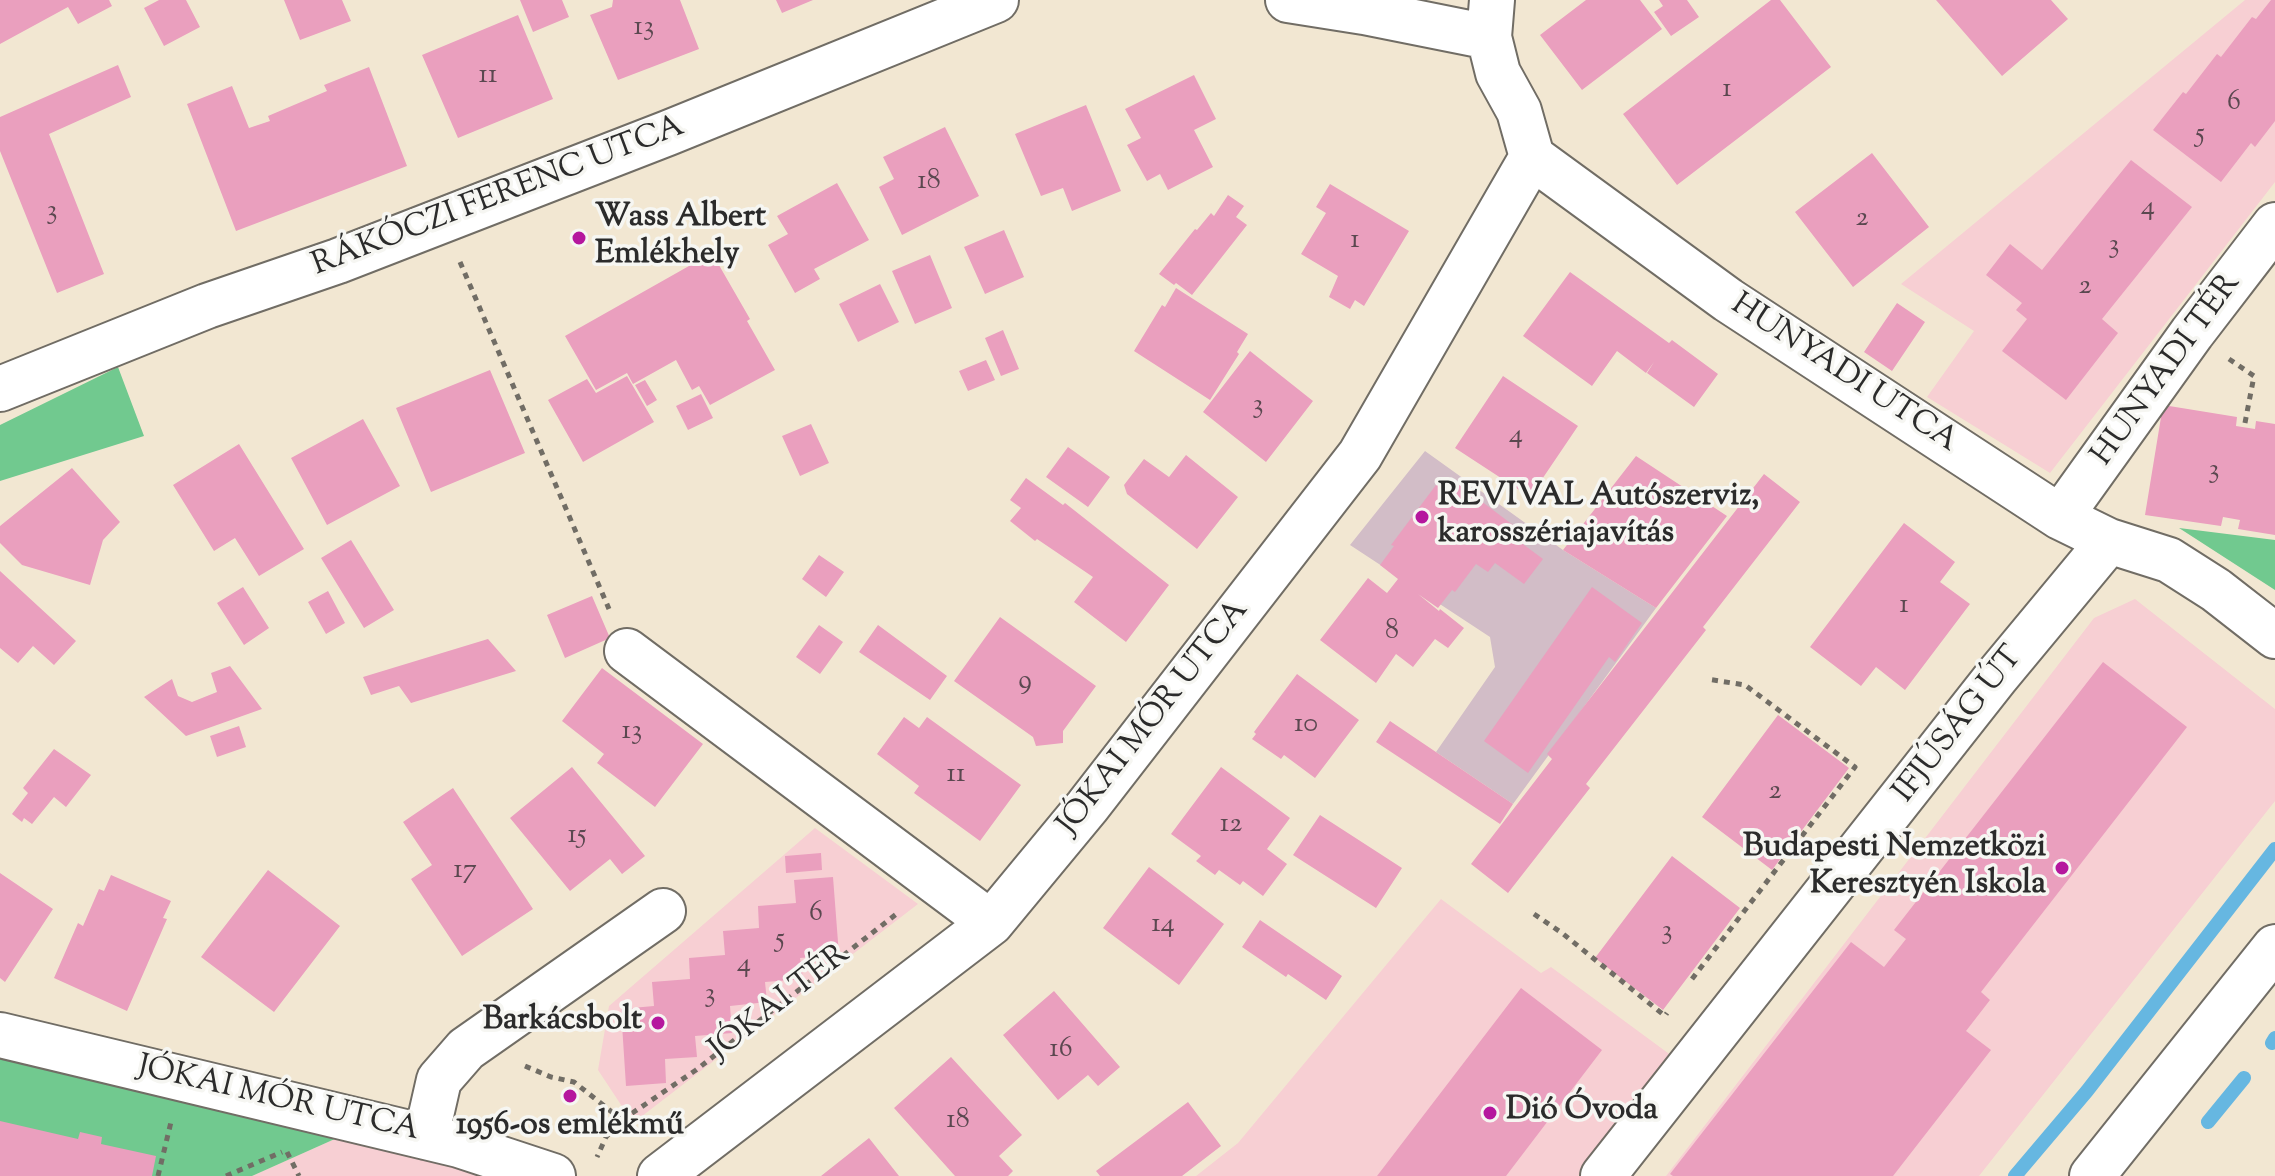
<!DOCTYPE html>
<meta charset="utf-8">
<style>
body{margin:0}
canvas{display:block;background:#f2e7d2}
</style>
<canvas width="2275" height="1176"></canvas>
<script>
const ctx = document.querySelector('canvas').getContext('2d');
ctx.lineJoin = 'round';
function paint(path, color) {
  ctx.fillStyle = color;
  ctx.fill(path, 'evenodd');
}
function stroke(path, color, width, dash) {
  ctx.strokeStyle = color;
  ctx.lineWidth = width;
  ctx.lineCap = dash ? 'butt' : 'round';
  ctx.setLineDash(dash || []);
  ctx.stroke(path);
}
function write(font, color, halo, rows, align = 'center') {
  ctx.font = font + ' "Sorts Mill Goudy",serif';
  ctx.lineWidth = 7;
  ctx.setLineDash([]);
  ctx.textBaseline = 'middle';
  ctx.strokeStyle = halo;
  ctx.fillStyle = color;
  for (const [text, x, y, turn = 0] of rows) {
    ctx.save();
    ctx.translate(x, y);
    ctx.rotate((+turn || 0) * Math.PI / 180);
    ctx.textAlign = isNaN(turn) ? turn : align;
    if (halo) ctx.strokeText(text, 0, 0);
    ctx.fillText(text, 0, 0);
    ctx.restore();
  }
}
const built = new Path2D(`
 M2245 0H2275V182L2050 473 1927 397 1974 331 1901 284Z
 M2135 599 2275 709V801L1979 1176H1666L2094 618Z
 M815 828 918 904 633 1123 598 1070 609 1006Z
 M1441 899 1541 973 1551 967 1672 1056 1578 1176H1196L1238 1143Z
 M337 1138 462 1166 481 1176H252Z`);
const industrial = new Path2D(`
 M1425 451 1563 550 1656 608 1513 804 1436 752 1495 667 1490 637 1350 545Z`);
const green = new Path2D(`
 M118 367 144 436 0 481V425Z
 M2179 528 2275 540V590Z
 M0 1055 337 1138 252 1176H0Z`);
const stream = new Path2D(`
 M2272 1043 2275 1038
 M2208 1122 2244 1078
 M2015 1176 2087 1091 2275 849`);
const building = new Path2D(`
 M0 0H109L112 6 78 24 68 7 0 44Z
 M159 0H186L200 27 164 46 144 8Z
 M284 0H342L351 21 300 40Z
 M520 0H562L569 17 533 32Z
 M613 0H680L699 49 618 80 590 15 612 7Z
 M776 0H813L782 13Z
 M1586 0H1640L1662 29 1582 90 1540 35Z
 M1659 0H1687L1699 17 1671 36 1654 12 1663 6Z
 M1771 0H1780L1831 67 1677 185 1623 114Z
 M1936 0H2051L2068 19 2002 76Z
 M2271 0H2275V121L2255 147 2251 143 2221 182 2153 130 2183 92 2186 94 2217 54 2221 57 2252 17 2256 19Z
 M518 15 553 99 458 138 422 55Z
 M118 65 131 97 49 134 104 274 57 293 0 151V117Z
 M369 67 407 166 236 231 187 104 232 86 249 128 270 121 268 116 327 91 324 85Z
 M1194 75 1216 119 1194 130 1213 167 1168 190 1160 174 1147 181 1127 145 1141 138 1125 109Z
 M1086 105 1121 191 1072 211 1063 188 1041 196 1015 134Z
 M945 127 979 196 902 235 879 187 894 179 883 157Z
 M1872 153 1929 227 1853 287 1795 212Z
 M2131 160 2192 207 2102 319 2118 333 2066 400 2002 351 2027 319 2016 310 2022 303 1986 275 2010 244 2042 270Z
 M837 183 869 240 814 269 820 279 795 293 768 245 788 234 777 216Z
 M1330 184 1409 231 1364 306 1355 300 1350 309 1329 297 1338 276 1301 254 1326 213 1316 207Z
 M1228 195 1244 206 1236 217 1247 225 1192 295 1176 283 1174 285 1159 274 1195 229 1197 230 1211 213 1214 216Z
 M1004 230 1024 277 985 294 964 247Z
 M712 253 750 319 747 321 775 370 710 405 699 386 692 390 676 360 633 384 627 373 596 390 565 336Z
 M930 255 952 308 915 324 892 271Z
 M1570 272 1669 343 1672 340 1718 374 1694 407 1647 373 1654 362 1646 373 1617 351 1592 386 1523 336Z
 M880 284 899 322 858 342 839 304Z
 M1176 288 1248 334 1237 352 1239 354 1210 400 1134 351 1162 305 1165 307Z
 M1897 303 1925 322 1892 371 1864 352Z
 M1003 330 1019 369 1001 376 985 338Z
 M1250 351 1313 401 1266 462 1203 412Z
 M986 360 995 380 968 391 959 371Z
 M490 370 525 453 431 492 396 408Z
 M627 376 654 422 583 462 548 400 587 379 596 393Z
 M1503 376 1578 426 1530 497 1455 448Z
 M645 380 657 400 647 406 635 385Z
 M701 394 713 418 688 430 676 406Z
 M2163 405 2237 417 2236 426 2255 429 2256 421 2275 424V535L2238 529 2240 520 2223 517 2221 526 2145 515Z
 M363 419 400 486 327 525 291 458Z
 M811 424 829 463 800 476 782 436Z
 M239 444 304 549 259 576 235 538 214 551 173 485Z
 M1068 447 1110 477 1088 507 1046 477Z
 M1186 455 1238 497 1197 549 1127 494 1124 485 1144 459 1169 477Z
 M1636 456 1727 516 1656 608 1563 550Z
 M72 468 120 522 103 540 90 585 22 565 0 543V526Z
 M1764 474 1800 502 1703 627 1706 630 1586 784 1590 788 1508 893 1471 864 1552 759 1547 754Z
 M1026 478 1063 505 1065 503 1169 585 1126 642 1074 602 1093 577 1037 539 1035 541 1010 521 1021 508 1010 500Z
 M1453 480 1517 528 1512 536 1543 559 1524 584 1495 563 1488 572 1476 564 1455 592 1452 590 1438 608 1418 594 1439 611 1440 609 1464 628 1448 648 1435 639 1413 667 1396 654 1376 683 1320 640 1368 578 1387 593 1398 579 1380 565 1394 546 1391 545 1439 481 1447 487Z
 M1904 523 1955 562 1940 582 1970 604 1905 690 1876 667 1861 686 1810 647Z
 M351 540 394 610 364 628 321 558Z
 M819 555 844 572 826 597 802 579Z
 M0 571 76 641 54 665 33 646 18 663 0 648Z
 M243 587 269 628 244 645 217 603Z
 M1592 587 1642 623 1615 662 1609 657 1528 773 1484 741Z
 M328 591 345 623 326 634 308 602Z
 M592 596 610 638 565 658 547 615Z
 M1000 617 1096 686 1063 731V743L1036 746 1033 737 954 681Z
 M819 625 843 642 820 674 796 657Z
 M878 625 947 676 930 700 859 652Z
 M488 639 516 671 411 703 399 686 371 695 363 677Z
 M2103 662 2187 727 1981 992 1990 1000 1966 1031 1991 1050 1893 1176H1673L1670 1174 1851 942 1884 967 1906 939 1894 930Z
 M230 666 262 709 186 736 144 697 172 679 178 696 192 702 217 692 211 673Z
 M602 668 703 744 655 807 597 763 604 754 562 721Z
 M1297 674 1359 720 1315 778 1284 755 1281 759 1252 739 1256 734 1254 732Z
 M1778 715 1849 768 1772 870 1702 817Z
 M904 717 919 728 927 717 1021 785 980 841 914 793 919 786 877 754Z
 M1390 721 1513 804 1500 824 1376 742Z
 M239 726 246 747 217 757 210 736Z
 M54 749 91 775 66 807 54 797 32 824 24 818 22 822 12 814 28 793 23 788Z
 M572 767 645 856 622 874 610 859 570 891 510 818Z
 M1221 767 1290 818 1267 849 1287 864 1263 896 1243 881 1240 885 1219 870 1215 875 1196 861 1201 856 1171 834Z
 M453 788 533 909 462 956 411 879 432 865 403 822Z
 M1320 815 1402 868 1376 908 1293 855Z
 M821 853 822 870 786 873 785 856Z
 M1672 856 1740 908 1663 1010 1595 958Z
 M1149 867 1224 924 1179 985 1103 928Z
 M268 870 340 926 274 1012 201 957Z
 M0 873 53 909 5 982 0 978Z
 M111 875 171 901 163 918 167 919 127 1011 54 978 78 923 83 926 99 889 104 891Z
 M833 877 839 955 800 958 803 979 765 982 767 1002 730 1006 732 1033 695 1036 697 1057 665 1059 666 1083 626 1086 621 1009 654 1006 652 982 690 979 689 958 725 955 723 931 759 928 758 906 796 903 794 880Z
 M1260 920 1342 976 1326 1000 1288 974 1286 977 1242 947Z
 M1521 988 1602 1050 1506 1176H1377Z
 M1054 991 1120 1067 1098 1086 1088 1075 1058 1100 1003 1035Z
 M951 1057 1022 1135 999 1156 1013 1171 1008 1176H955L894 1108Z
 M1188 1102 1221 1146 1182 1176H1100L1096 1171Z
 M0 1121 78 1139 80 1132 102 1137 101 1144 156 1156 152 1176H0Z
 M869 1138 899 1176H821Z`);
const path = new Path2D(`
 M460 262 609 609
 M2229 359 2254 376 2244 428
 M1534 914 1562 933 1665 1016 1667 1013
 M1692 979 1855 767 1745 685 1707 679
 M525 1066 551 1077 574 1082 622 1120 606 1137 597 1157
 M622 1120 696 1070 899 912
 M287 1152 299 1176
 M158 1176 171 1122
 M226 1176 282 1152`);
const minor = new Path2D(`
 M1288 0 1364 12 1489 37
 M1492 0 1489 37 1498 73 1519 111 1532 157 1728 300 2060 517 2109 541 2169 560 2216 590 2275 636
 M0 389 207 306 338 261 668 133 996 0
 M2060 517 2192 333 2275 225
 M627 651 991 923
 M0 1035 459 1145 553 1176
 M426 1137 439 1080 466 1049 663 911
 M660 1176 991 923 1087 807 1360 455 1532 157
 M1603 1176 1997 676 2109 541`);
const major = new Path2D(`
 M2092 1176 2275 947`);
const markers = [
 [579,238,8,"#b5179e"],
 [1422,517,8,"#b5179e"],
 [2062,868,8,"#b5179e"],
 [658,1023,8,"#b5179e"],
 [570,1096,8,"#b5179e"],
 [1490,1113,8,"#b5179e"]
];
const numberNames = [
 ["13",644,29],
 ["11",488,77],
 ["1",1727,91],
 ["6",2234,104],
 ["5",2200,136],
 ["18",929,183],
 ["4",2148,209],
 ["3",52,213],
 ["2",1862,220],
 ["1",1355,242],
 ["3",2114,247],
 ["2",2085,288],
 ["3",1258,407],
 ["4",1516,437],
 ["3",2214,472],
 ["1",1904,607],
 ["8",1392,633],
 ["9",1025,683],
 ["10",1306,726],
 ["13",632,733],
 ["11",956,776],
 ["2",1775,793],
 ["12",1231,826],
 ["15",577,837],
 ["17",465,872],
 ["6",816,915],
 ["14",1163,926],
 ["3",1667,933],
 ["5",780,941],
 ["4",744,966],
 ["3",710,996],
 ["16",1061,1051],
 ["18",958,1122]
];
const streetNames = [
 ["RÁKÓCZI FERENC UTCA",499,198,-21],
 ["HUNYADI TÉR",2168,371,-54],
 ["HUNYADI UTCA",1843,375,33],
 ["JÓKAI MÓR UTCA",1155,719,-52],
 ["IFJÚSÁG ÚT",1960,726,-52],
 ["JÓKAI TÉR",781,1004,-38],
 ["JÓKAI MÓR UTCA",278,1101,13]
];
const poiNames = [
 ["Wass Albert",595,220],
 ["Emlékhely",595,257],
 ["REVIVAL Autószerviz,",1438,499],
 ["karosszériajavítás",1438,536],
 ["Budapesti Nemzetközi",2046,850,"right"],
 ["Keresztyén Iskola",2046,887,"right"],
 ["Barkácsbolt",642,1023,"right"],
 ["Dió Óvoda",1506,1113],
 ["1956-os emlékmű",570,1128,"center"]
];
paint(built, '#f7cfd3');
paint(industrial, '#d2bdc7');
paint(green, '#71c98f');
stroke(stream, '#66b7e1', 14);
paint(building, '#ea9fbe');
stroke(minor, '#716d65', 48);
stroke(major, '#716d65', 48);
stroke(path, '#716d65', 5, [6, 6]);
stroke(minor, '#fff', 44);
stroke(major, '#fff', 44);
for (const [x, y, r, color] of markers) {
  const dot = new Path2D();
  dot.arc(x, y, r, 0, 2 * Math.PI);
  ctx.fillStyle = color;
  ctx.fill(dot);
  stroke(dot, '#f6f6f2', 3);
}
write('28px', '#5b4850', null, numberNames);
write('32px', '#2b2b2b', '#f6f6f2', streetNames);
write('bold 32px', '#2b2b2b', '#f6f6f2', poiNames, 'left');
</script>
